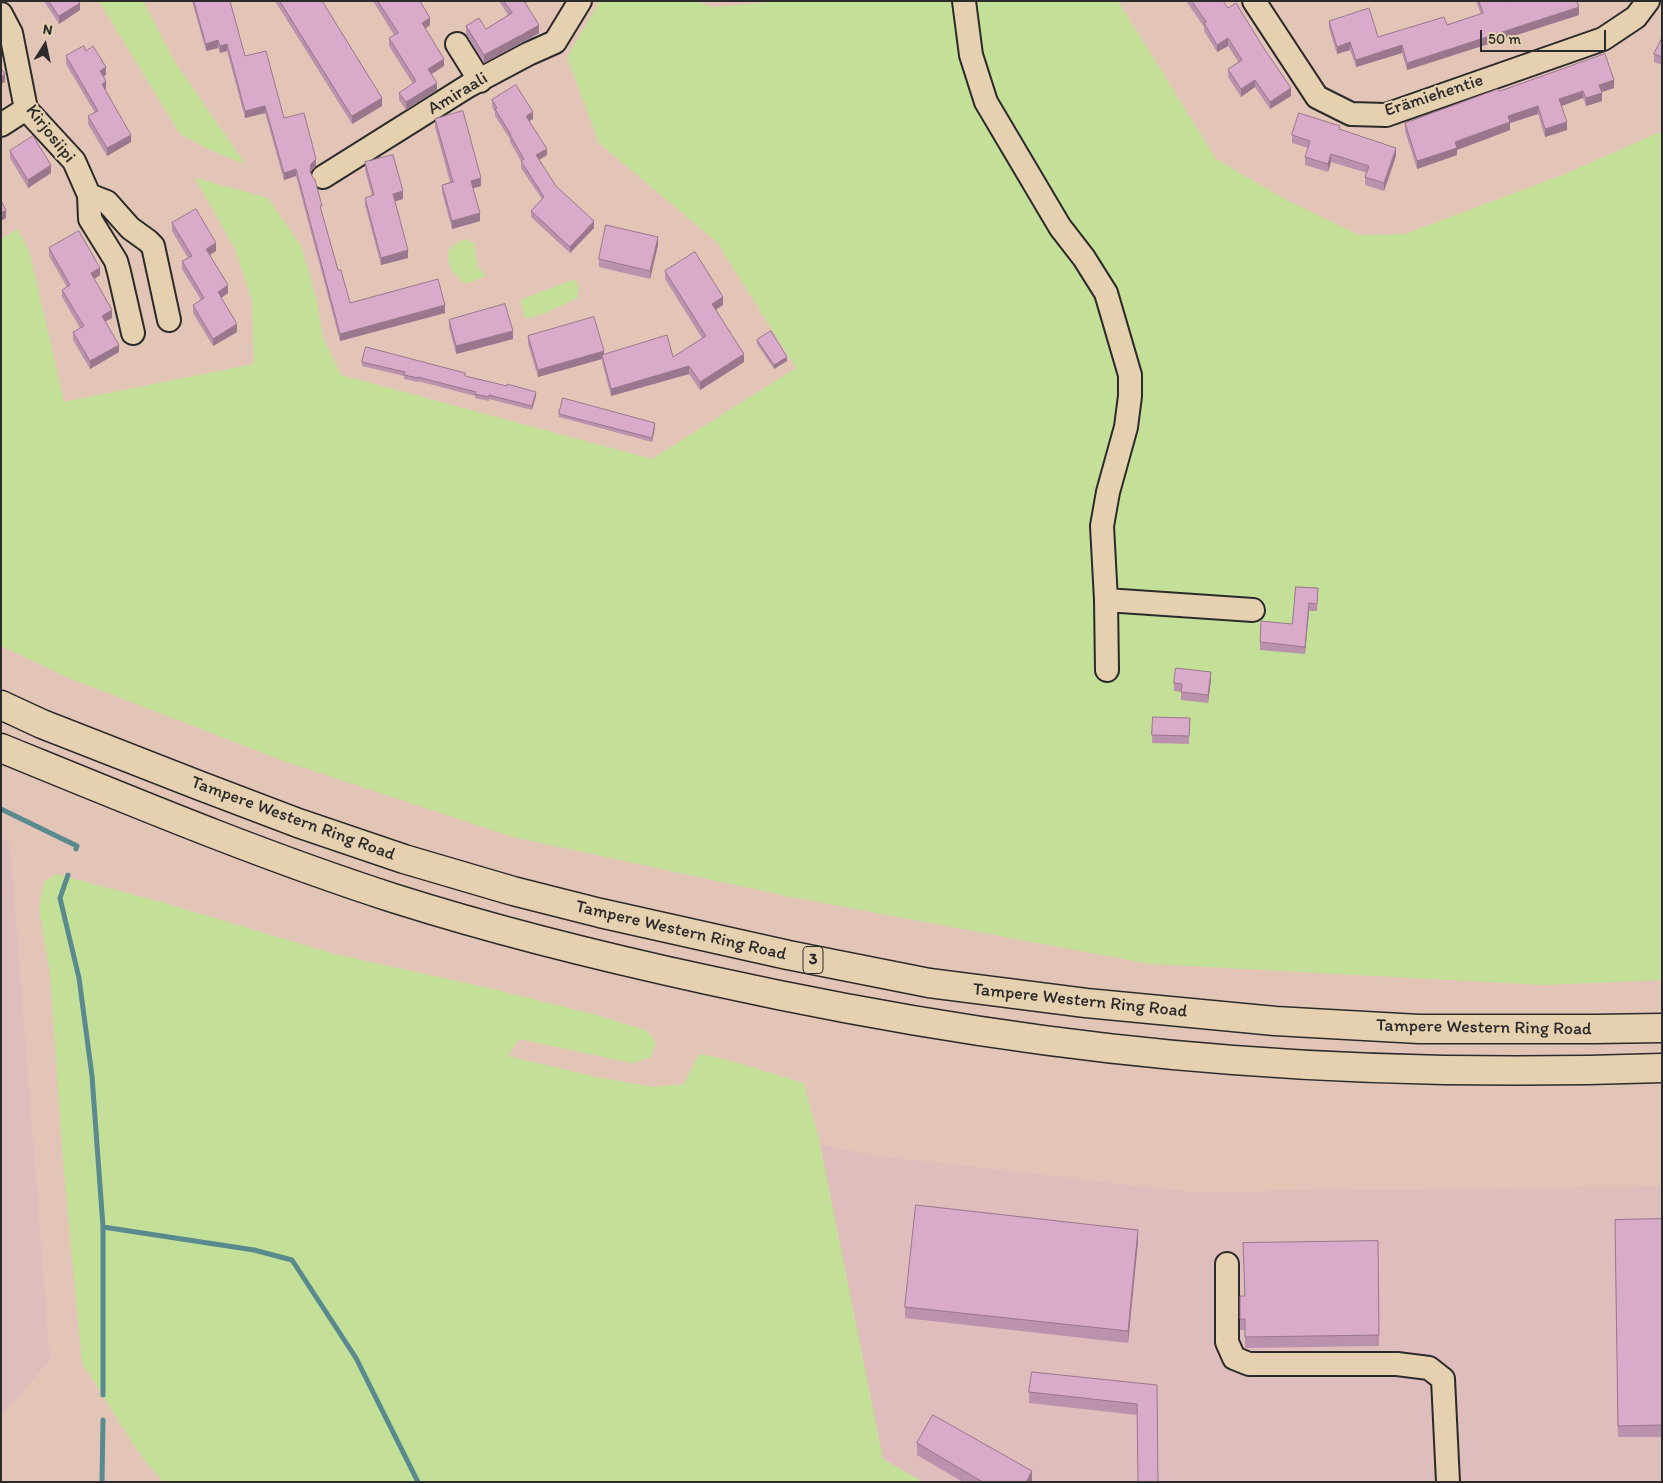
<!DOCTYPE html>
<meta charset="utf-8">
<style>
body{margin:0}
#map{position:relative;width:1663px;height:1483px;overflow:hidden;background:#e2c5b7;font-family:Itim,sans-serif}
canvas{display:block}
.frame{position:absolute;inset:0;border:2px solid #2b2b2b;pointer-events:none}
.north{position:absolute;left:20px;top:20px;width:50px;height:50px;-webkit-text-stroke:4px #e5d0af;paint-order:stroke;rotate:10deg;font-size:14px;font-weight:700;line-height:20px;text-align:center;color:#2b2b2b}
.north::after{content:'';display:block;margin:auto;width:18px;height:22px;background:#2b2b2b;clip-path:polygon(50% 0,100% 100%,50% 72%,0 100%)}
.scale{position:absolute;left:1480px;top:30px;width:126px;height:22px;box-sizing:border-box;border:2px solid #2b2b2b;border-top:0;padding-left:6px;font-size:15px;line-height:18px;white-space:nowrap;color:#2b2b2b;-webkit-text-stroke:4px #e5d0af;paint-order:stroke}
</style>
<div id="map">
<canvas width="1663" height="1483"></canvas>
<div class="frame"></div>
<div class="north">N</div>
<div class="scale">50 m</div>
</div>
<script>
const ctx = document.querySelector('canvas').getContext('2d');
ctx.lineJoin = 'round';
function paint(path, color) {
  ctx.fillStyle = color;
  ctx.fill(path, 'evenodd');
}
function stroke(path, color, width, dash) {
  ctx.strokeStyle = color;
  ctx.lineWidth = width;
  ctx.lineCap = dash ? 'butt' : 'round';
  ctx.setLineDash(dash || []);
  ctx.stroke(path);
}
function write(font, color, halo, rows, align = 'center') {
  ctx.font = font + ' Itim,sans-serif';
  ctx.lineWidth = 4.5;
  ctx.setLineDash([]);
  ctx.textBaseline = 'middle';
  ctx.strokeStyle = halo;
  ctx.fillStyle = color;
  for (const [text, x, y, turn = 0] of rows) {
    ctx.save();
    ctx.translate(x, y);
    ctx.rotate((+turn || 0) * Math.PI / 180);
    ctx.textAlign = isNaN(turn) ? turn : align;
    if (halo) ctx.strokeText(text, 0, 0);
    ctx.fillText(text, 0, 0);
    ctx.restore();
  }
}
const built = new Path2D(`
 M1 837 10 842 50 1360 1 1416Z
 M820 1144 870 1155 1193 1192 1662 1186V1482H923L883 1459Z`);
const green = new Path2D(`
 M99 1H143L175 62 245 164 208 149 180 134Z
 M600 1H696L712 7 782 1H1118L1216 159 1286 200 1359 235 1405 234 1565 174 1662 131V980L1544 985 1150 964 791 897 513 837 281 760 69 678 1 646V239L18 229 30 254 64 402 254 364 252 301 235 249 195 178 268 198 301 246 316 297 323 337 341 375 652 459 796 368 717 242 599 143 567 57Z
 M465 239 474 243 478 268 486 276 466 284C452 272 448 269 448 251L457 243Z
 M575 280 579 286 577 298 548 312 526 319 520 300 570 281Z
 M56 874 161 902 334 954 489 988 600 1016 648 1031 656 1043 650 1058 632 1063 519 1039 508 1056 596 1077 653 1087 684 1084 699 1054 724 1059 804 1083 820 1144 883 1459 923 1482H163L139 1453 82 1363 63 1160 50 974 39 908 44 882Z`);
const stream = new Path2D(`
 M1 809 77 846 76 849
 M68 875 60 898 79 978 92 1076 103 1227V1395
 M103 1227 254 1250 292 1260 356 1358 418 1482
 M102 1482 103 1420`);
const minor = new Path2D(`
 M964 1 971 55 986 102 1060 227 1084 258 1106 293 1130 375V396L1126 427 1108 492 1102 526 1106 600 1107 670
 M1254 1 1317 97 1351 114 1386 115 1603 39 1636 17 1648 1
 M1 14 11 33 26 109 74 161 89 195 90 219 116 261 119 272 133 333
 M457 44 480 81
 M1 125 26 109
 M323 177 468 86 528 54 555 42 580 1
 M89 195 107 202 130 228 148 241 153 246 169 320
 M1106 600 1253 610
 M1227 1264V1342L1234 1358 1249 1364H1397L1429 1368 1443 1379 1448 1482`);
const highway = new Path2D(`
 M1 705 42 724 198 785 298 823 404 859 513 891 600 913 788 955 929 983 1086 1003 1275 1021 1419 1029H1595L1662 1028
 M1 748C131 801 260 855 393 898 497 931 602 957 708 980 880 1018 1058 1047 1233 1060 1376 1071 1519 1073 1662 1068`);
const wall = new Path2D(`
 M44 1H79L80 10 59 24Z
 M192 1H230L245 56 284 118 316 166 311 171V174L338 270 350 303 445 313 340 341 296 176 284 180 265 113 245 118 227 51 220 53 218 48 206 51Z
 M275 1H322L382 106 352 124Z
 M373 1H420L430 25 425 29 444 66 432 74 437 90 406 110 399 100V93L413 84 389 46V38L394 35Z
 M499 1H529L525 4 539 33 525 41 484 63 466 34V26L486 29 508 15Z
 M1186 1H1223L1291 96 1270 109 1255 87 1241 97 1228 77V69L1239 63 1228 46 1217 52 1204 31V27Z
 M1476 1H1505V2L1579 15 1407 70 1402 53 1356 67 1350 50 1337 54 1329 28V21L1378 37 1447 25 1481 14Z
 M1662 38V65L1654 62V54Z
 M86 51 106 75 103 76 106 89 105 90 131 142 107 156 88 124V116L95 113 66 64V56Z
 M1614 88 1602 92V101L1586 106 1583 98 1561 106 1567 130 1545 137 1538 114 1510 123V130L1457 150V155L1417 169 1405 131V123L1499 91Z
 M492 100 533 119 529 121 547 155 539 160 556 186 594 228 570 253 531 217V211L542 199 521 168V161L510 142V139L495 116V112L492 107Z
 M435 119 481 186 473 188 480 221 452 229 442 192V185L450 182 435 127Z
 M1340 129 1396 156 1384 191 1365 185V177L1367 173 1331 162 1328 172 1305 165V157L1308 148 1292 143V135Z
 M10 151 51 173 28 188 10 158Z
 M365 162 403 199 395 201 408 258 381 265 365 205V198L372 196 365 170Z
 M172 223 216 251 210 255 228 293 221 298 237 332 213 346 193 313V305L201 300 182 269V261L188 258 172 231Z
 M658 245 650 279 599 267V259Z
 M49 248 100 275 94 279 112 318 106 321 119 352 90 369 73 340V332L80 328 62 297V290L67 287 49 256Z
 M665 271 723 305 716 310 744 362 700 390 689 374 611 396 602 362V359L538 377 528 344V336L604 354 673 357 702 338 665 279Z
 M449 320 513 339 456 354 449 327Z
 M757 340 787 361 774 369 757 344Z
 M362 362 465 376 536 396 532 410 489 399V401L475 398V396L418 381V382L404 379V376L362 366Z
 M559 414 655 427 652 442 559 417Z
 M1296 587 1318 596 1317 611H1309L1305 654 1260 650V642L1292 624Z
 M1211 680 1208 703 1181 700V692L1174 691V683Z
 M1153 717 1190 718 1189 744 1152 743Z
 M1662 1219V1437H1618L1615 1220Z
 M1138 1241 1128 1343 905 1318V1307Z
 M1378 1241 1379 1346 1245 1348V1330H1240V1296H1244Z
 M1157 1385 1137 1415 1029 1403V1392Z
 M917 1443 1032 1482H963L917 1455Z`);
const shadedWall = new Path2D(`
 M80 3V10L59 24V16Z
 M1579 7V15L1407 70V63Z
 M430 18V25L422 31V23Z
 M539 25V33L525 41 484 63V55Z
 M1228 38V46L1217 52V45Z
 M218 40V48L206 51V44Z
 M1350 42V50L1337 54V47Z
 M227 44V51L220 53V46Z
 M1402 45V53L1356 67V60Z
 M444 59V66L428 76V69Z
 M106 67V75L100 78V71Z
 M5 74V82L1 84V77Z
 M1255 80V87L1241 97V89Z
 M1614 80V88L1599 93V85Z
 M106 81V89L102 91V84Z
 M437 83V90L406 110V102Z
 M1291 88V96L1270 109V102Z
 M1583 91V98L1559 107V99Z
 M1602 93V101L1586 106V98Z
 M382 98V106L352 124V116Z
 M265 106V113L245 118V111Z
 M1538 106V114L1510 123V130L1457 150V155L1417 169V161L1508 116Z
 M533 112V119L526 123V116Z
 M1567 122V130L1545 137V129Z
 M131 135V142L107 156V148Z
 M1396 148V156L1384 191V183Z
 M547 149V155L536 162V155Z
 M1331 154V162L1328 172V164Z
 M316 159V166L311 171 310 178V171L311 164Z
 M51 165V173L28 188V180Z
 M296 169V176L284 180V173Z
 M481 178V186L471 189V181Z
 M403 191V199L393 202V194Z
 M6 210V218L1 221V213Z
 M480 213V221L452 229V221Z
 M594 221V228L570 253V247Z
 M658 237V245L650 279V271Z
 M216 243V251L206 257V249Z
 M408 250V258L381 265V258Z
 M100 268V275L91 281V273Z
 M228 285V293L218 300V292Z
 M723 297V305L712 312V304Z
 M445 305V313L340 341V334Z
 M112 310V318L102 323V316Z
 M237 324V332L213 346V339Z
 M513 331V339L456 354V346Z
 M119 345V352L90 369V361Z
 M604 351V359L602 355V359L538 377V370Z
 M744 354V362L700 390V382Z
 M787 357V361L774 369V365Z
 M689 366V374L611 396V389Z
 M536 392V396L532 410V406Z
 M655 423V427L652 442V438Z
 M1309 603V611L1305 654V647Z
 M1211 672V680L1208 703V695Z
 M1138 1230V1241L1128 1343V1331Z
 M1032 1471V1482H1026Z`);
const building = new Path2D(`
 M49 1H79L80 3 59 16Z
 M194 1H230L245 56 266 51 284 118 304 113 316 159 311 164 310 171 312 176 315 180 322 206H320L338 270H341L350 303 438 279 445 305 340 334 296 169 284 173 265 106 245 111 227 44 220 46 218 40 206 44Z
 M280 1H322L382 98 352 116Z
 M378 1H420L430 18 422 23 444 59 428 69 437 83 406 102 399 93 416 81 389 38 398 33Z
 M504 1H524L539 25 525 33 484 55 466 26 479 18 486 29 512 13Z
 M1192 1H1223L1228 8 1236 3 1263 47 1291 88 1270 102 1255 80 1241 89 1228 69 1242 60 1228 38 1217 45 1204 23 1206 22Z
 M1479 1H1505V2L1509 1H1577L1579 7 1407 63 1402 45 1356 60 1350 42 1337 47 1329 21 1369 8 1378 37 1444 17 1447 25 1483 13Z
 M1662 38V57L1654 54Z
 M84 46 86 51 93 46 106 67 100 71 106 81 102 84 131 135 107 148 88 116 98 111 66 56Z
 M1605 54 1614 80 1599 85 1602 93 1586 98 1583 91 1559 99 1567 122 1545 129 1538 106 1508 116 1510 122 1455 142 1457 148 1417 161 1405 123 1498 89 1499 91Z
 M1 68 5 74 1 77Z
 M516 85 533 112 526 116 547 149 536 155 556 186 594 221 570 247 531 211 544 197 521 161 524 159 510 135H511L495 109 497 108 492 100Z
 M463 111 481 178 471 181 480 213 452 221 442 185 453 182 435 119Z
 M1299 113 1340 126 1339 129 1396 148 1384 183 1365 177 1369 166 1331 154 1328 164 1305 157 1310 141 1292 135Z
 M33 136 51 165 28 180 10 151Z
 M393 155 403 191 393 194 408 250 381 258 365 198 374 195 365 162Z
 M1 201 6 210 1 213Z
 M196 209 216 243 206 249 228 285 218 292 237 324 213 339 193 305 204 298 182 261 192 256 172 223Z
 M606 225 658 237 650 271 599 259Z
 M79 231 100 268 91 273 112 310 102 316 119 345 90 361 73 332 84 326 62 290 70 285 49 248Z
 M695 252 723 297 712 304 744 354 700 382 689 366 611 389 602 355 667 335 673 357 706 336 665 271Z
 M505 304 513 331 456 346 449 320Z
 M594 317 604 351 538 370 528 336Z
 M771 331 787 357 774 365 757 340Z
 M366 347 465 373V376L507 386V384L536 392 532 406 489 395V397L475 394 476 392 418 377V378L404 375 405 372 362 362Z
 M563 398 655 423 652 438 559 414Z
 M1296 587 1318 588 1317 604 1309 603 1305 647 1260 642 1261 621 1292 624Z
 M1176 668 1211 672 1208 695 1181 692 1182 684 1174 683Z
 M1153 717 1190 718 1189 736 1152 735Z
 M916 1205 1138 1230 1128 1331 905 1307Z
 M1662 1219V1425L1618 1426 1615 1220Z
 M1378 1241 1379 1335 1245 1337V1319H1240V1296H1245L1243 1243Z
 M1032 1372 1157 1385 1158 1482H1138L1137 1404 1029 1392Z
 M933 1415 1032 1471 1026 1482H983L917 1443Z`);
const shields = [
 [813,960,20]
];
const shieldNames = [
 ["3",813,960]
];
const streetNames = [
 ["Amiraali",458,94,-31],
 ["Erämiehentie",1434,96,-18],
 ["Kirjosiipi",50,134,52],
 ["Tampere Western Ring Road",293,819,20],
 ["Tampere Western Ring Road",681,931,13],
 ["Tampere Western Ring Road",1080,1001,6],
 ["Tampere Western Ring Road",1484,1028,1]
];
paint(built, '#e0bdbd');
paint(green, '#c4e098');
stroke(stream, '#598a8e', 5);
stroke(minor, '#2b2b2b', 26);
stroke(highway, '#2b2b2b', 31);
stroke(minor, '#e5d0af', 22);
stroke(highway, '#e5d0af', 28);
paint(wall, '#bb92ae');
paint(shadedWall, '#99778d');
paint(building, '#daaaca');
stroke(building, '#99778d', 1);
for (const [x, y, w] of shields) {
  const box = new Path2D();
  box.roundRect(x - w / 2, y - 13.5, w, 27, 4);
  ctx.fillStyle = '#e5d0af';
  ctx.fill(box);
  stroke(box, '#2b2b2b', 1);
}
write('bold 16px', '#2b2b2b', null, shieldNames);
write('18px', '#2b2b2b', '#e5d0af', streetNames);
</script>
